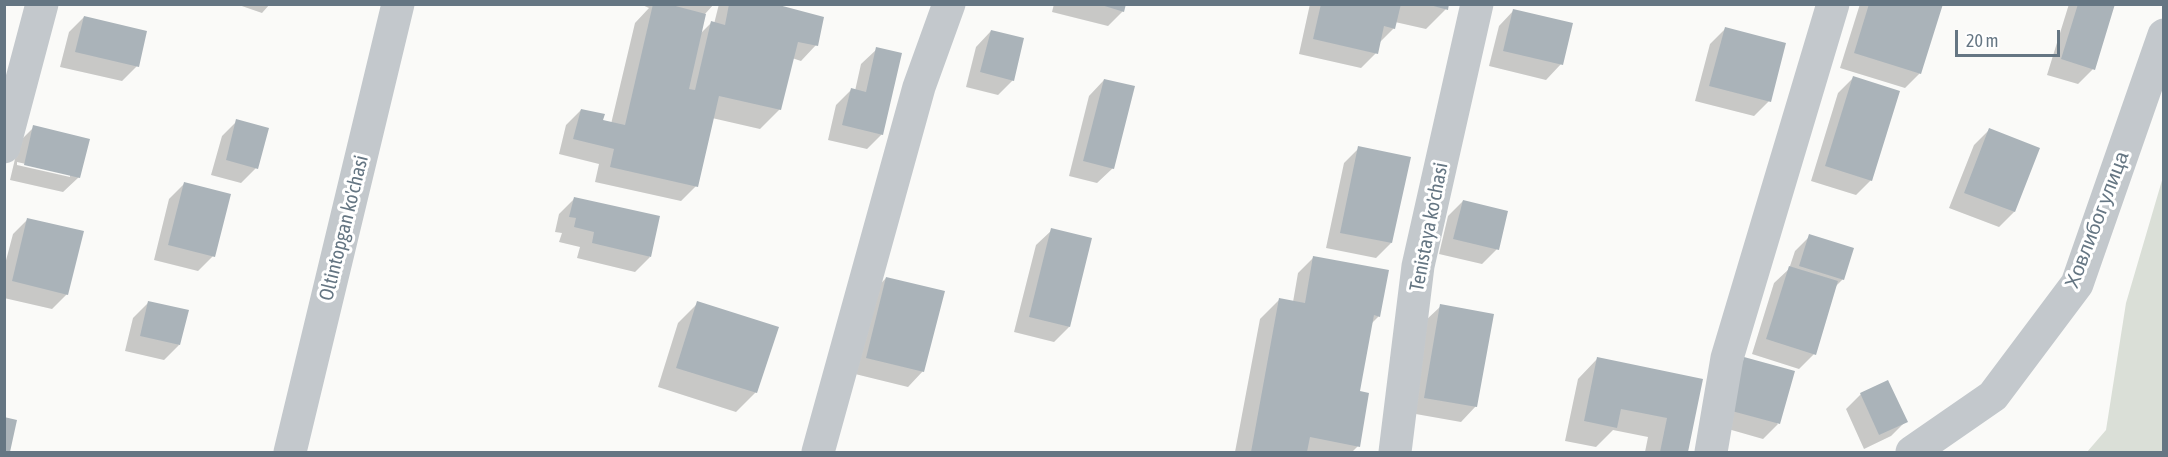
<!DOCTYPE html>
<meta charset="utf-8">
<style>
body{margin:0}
#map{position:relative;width:2168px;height:457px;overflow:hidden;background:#fafaf8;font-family:"Asap Condensed",sans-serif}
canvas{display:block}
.frame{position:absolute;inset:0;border:6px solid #657683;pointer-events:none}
.scale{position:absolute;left:1955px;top:30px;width:105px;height:27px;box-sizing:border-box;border:3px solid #657683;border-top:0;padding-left:8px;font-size:18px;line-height:21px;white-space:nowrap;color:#657683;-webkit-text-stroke:4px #fff;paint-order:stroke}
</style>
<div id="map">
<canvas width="2168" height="457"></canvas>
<div class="frame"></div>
<div class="scale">20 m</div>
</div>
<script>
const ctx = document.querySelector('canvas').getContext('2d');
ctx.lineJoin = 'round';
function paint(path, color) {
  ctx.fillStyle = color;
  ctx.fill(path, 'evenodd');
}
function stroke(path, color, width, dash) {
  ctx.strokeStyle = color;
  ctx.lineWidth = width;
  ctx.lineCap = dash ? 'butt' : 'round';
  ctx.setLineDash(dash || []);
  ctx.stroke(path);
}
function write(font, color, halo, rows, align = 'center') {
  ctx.font = font + ' "Asap Condensed",sans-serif';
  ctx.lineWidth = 6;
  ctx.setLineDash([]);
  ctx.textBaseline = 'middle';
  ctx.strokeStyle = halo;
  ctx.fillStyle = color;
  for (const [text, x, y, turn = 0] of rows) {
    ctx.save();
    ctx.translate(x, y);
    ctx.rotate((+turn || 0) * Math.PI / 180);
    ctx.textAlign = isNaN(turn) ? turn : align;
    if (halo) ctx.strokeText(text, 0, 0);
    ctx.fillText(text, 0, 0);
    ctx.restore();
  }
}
const green = new Path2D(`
 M2163 177V452H2087L2106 430 2126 303Z`);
const shadow = new Path2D(`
 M236 4H270L262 13Z
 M640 4H714L705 14 700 34 711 23 714 24 719 4H774L816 45 801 61 792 58 780 109 760 129 712 118 696 186 681 201 595 182 599 164 559 154 566 125 581 110 611 124 635 23 649 8Z
 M1054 4H1125L1123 11 1108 26 1052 12Z
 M1310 4H1447L1446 9 1426 29 1395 22 1394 28 1379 43 1376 53 1361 68 1299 54Z
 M1860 4H1941L1920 73 1905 88 1840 68Z
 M2069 4H2114L2093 69 2078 84 2047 75Z
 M1514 10 1561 64 1546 80 1489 66 1499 26Z
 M84 17 137 66 122 81 60 67 69 32Z
 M1725 29 1769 101 1754 116 1695 101 1710 44Z
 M991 31 1013 80 998 95 966 87 976 47Z
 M877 49 882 134 867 149 828 140 836 105 851 90 855 91 861 64Z
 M1853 78 1871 180 1856 195 1811 181 1838 93Z
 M1104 80 1113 168 1097 183 1069 176 1089 96Z
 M237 121 256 168 241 183 211 175 222 136Z
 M34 127 79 177 63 192 10 180 19 142ZM17 162 70 174V177L17 165Z
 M1989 130 2038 149 2014 212 1999 227 1949 208 1974 145Z
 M1359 148 1391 243 1376 258 1326 248 1344 163Z
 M185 183 213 256 198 271 154 260 169 199Z
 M574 199 650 257 635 272 577 258 580 247 559 242 562 233 555 232 559 214Z
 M1463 201 1497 249 1482 264 1439 254 1448 216Z
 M28 219 67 294 52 309 4 298V268L13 234Z
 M1052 230 1069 327 1054 342 1014 332 1036 245Z
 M1810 236 1843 279 1835 287 1814 354 1799 369 1752 354 1774 283 1789 269 1795 251Z
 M1313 258 1379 316 1371 324 1358 392V446L1352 452H1235L1260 319 1279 300 1293 302 1298 273Z
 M886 278 923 371 908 387 851 373 871 294Z
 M149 302 179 345 164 360 125 351 133 318Z
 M698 303 756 392 736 412 658 387 678 323Z
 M1441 306 1476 406 1461 422 1410 413 1425 321Z
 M1597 359 1701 380 1686 452H1645L1648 437 1613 430 1596 447 1565 441 1578 379Z
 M1729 374 1778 424 1763 439 1714 425Z
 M1861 394 1906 421 1891 436 1864 449 1846 409Z`);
const building = new Path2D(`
 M653 4H668L706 14 689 89 695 90 711 21 725 25 729 4H775L824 17 818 46 798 42 781 110 719 96 698 187 610 167 614 149 573 139 581 109 605 114 603 120 625 125Z
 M1098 4H1126L1124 12Z
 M1321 4H1401L1395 29 1384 26 1378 54 1313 39Z
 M1426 4H1449L1448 10Z
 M1869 4H1943L1921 74 1854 53Z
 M2078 4H2115L2095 70 2061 59Z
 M1513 9 1573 23 1563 65 1503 51Z
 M84 16 147 31 139 67 75 52Z
 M1725 27 1786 43 1771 102 1709 86Z
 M991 30 1024 38 1014 81 980 72Z
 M876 47 902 53 883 135 842 125 851 88 866 92Z
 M1853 76 1900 91 1872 181 1825 166Z
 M1104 79 1135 86 1114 169 1083 161Z
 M236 119 269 128 258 169 226 160Z
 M33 125 90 139 80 178 24 165Z
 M1989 128 2040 148 2015 212 1964 193Z
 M1358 146 1411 157 1392 243 1340 233Z
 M184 182 231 194 215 257 168 245Z
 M574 197 660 216 651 257 592 243 594 232 574 227 576 218 569 217Z
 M1463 200 1508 211 1499 250 1453 239Z
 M27 218 84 231 68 295 12 281Z
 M1051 228 1092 238 1070 327 1029 317Z
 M1809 234 1854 248 1844 280 1799 266Z
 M1313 256 1389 270 1380 317 1374 315 1360 391 1369 393 1360 447 1310 437 1307 452H1251L1279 298 1305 303Z
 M1789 266 1838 281 1816 355 1766 339Z
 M886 277 945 291 924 372 866 358Z
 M148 301 189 310 180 345 140 336Z
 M697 301 779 327 757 393 676 368Z
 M1440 304 1494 314 1477 407 1424 398Z
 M1597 357 1703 379 1688 452H1660L1667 418 1621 409 1617 428 1584 421Z
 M1744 357 1795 371 1780 424 1728 410Z
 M1888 380 1908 422 1879 435 1860 393Z
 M4 417 17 420 10 452H4Z`);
const minor = new Path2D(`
 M4 147 42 4
 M290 452 398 4
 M818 452 919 87 949 4
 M1395 452 1418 266 1477 4
 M1711 452 1727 358 1833 4
 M1912 452 1993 396 2077 284 2164 35`);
const streetNames = [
 ["Ховлибог улица",2097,220,-69],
 ["Tenistaya ko'chasi",1429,227,-79],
 ["Oltintopgan ko'chasi",344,228,-76]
];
paint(green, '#dadfd7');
paint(shadow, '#0003');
paint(building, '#aab3b9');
stroke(minor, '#c3c8cc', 33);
write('20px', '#657683', '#fff', streetNames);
</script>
